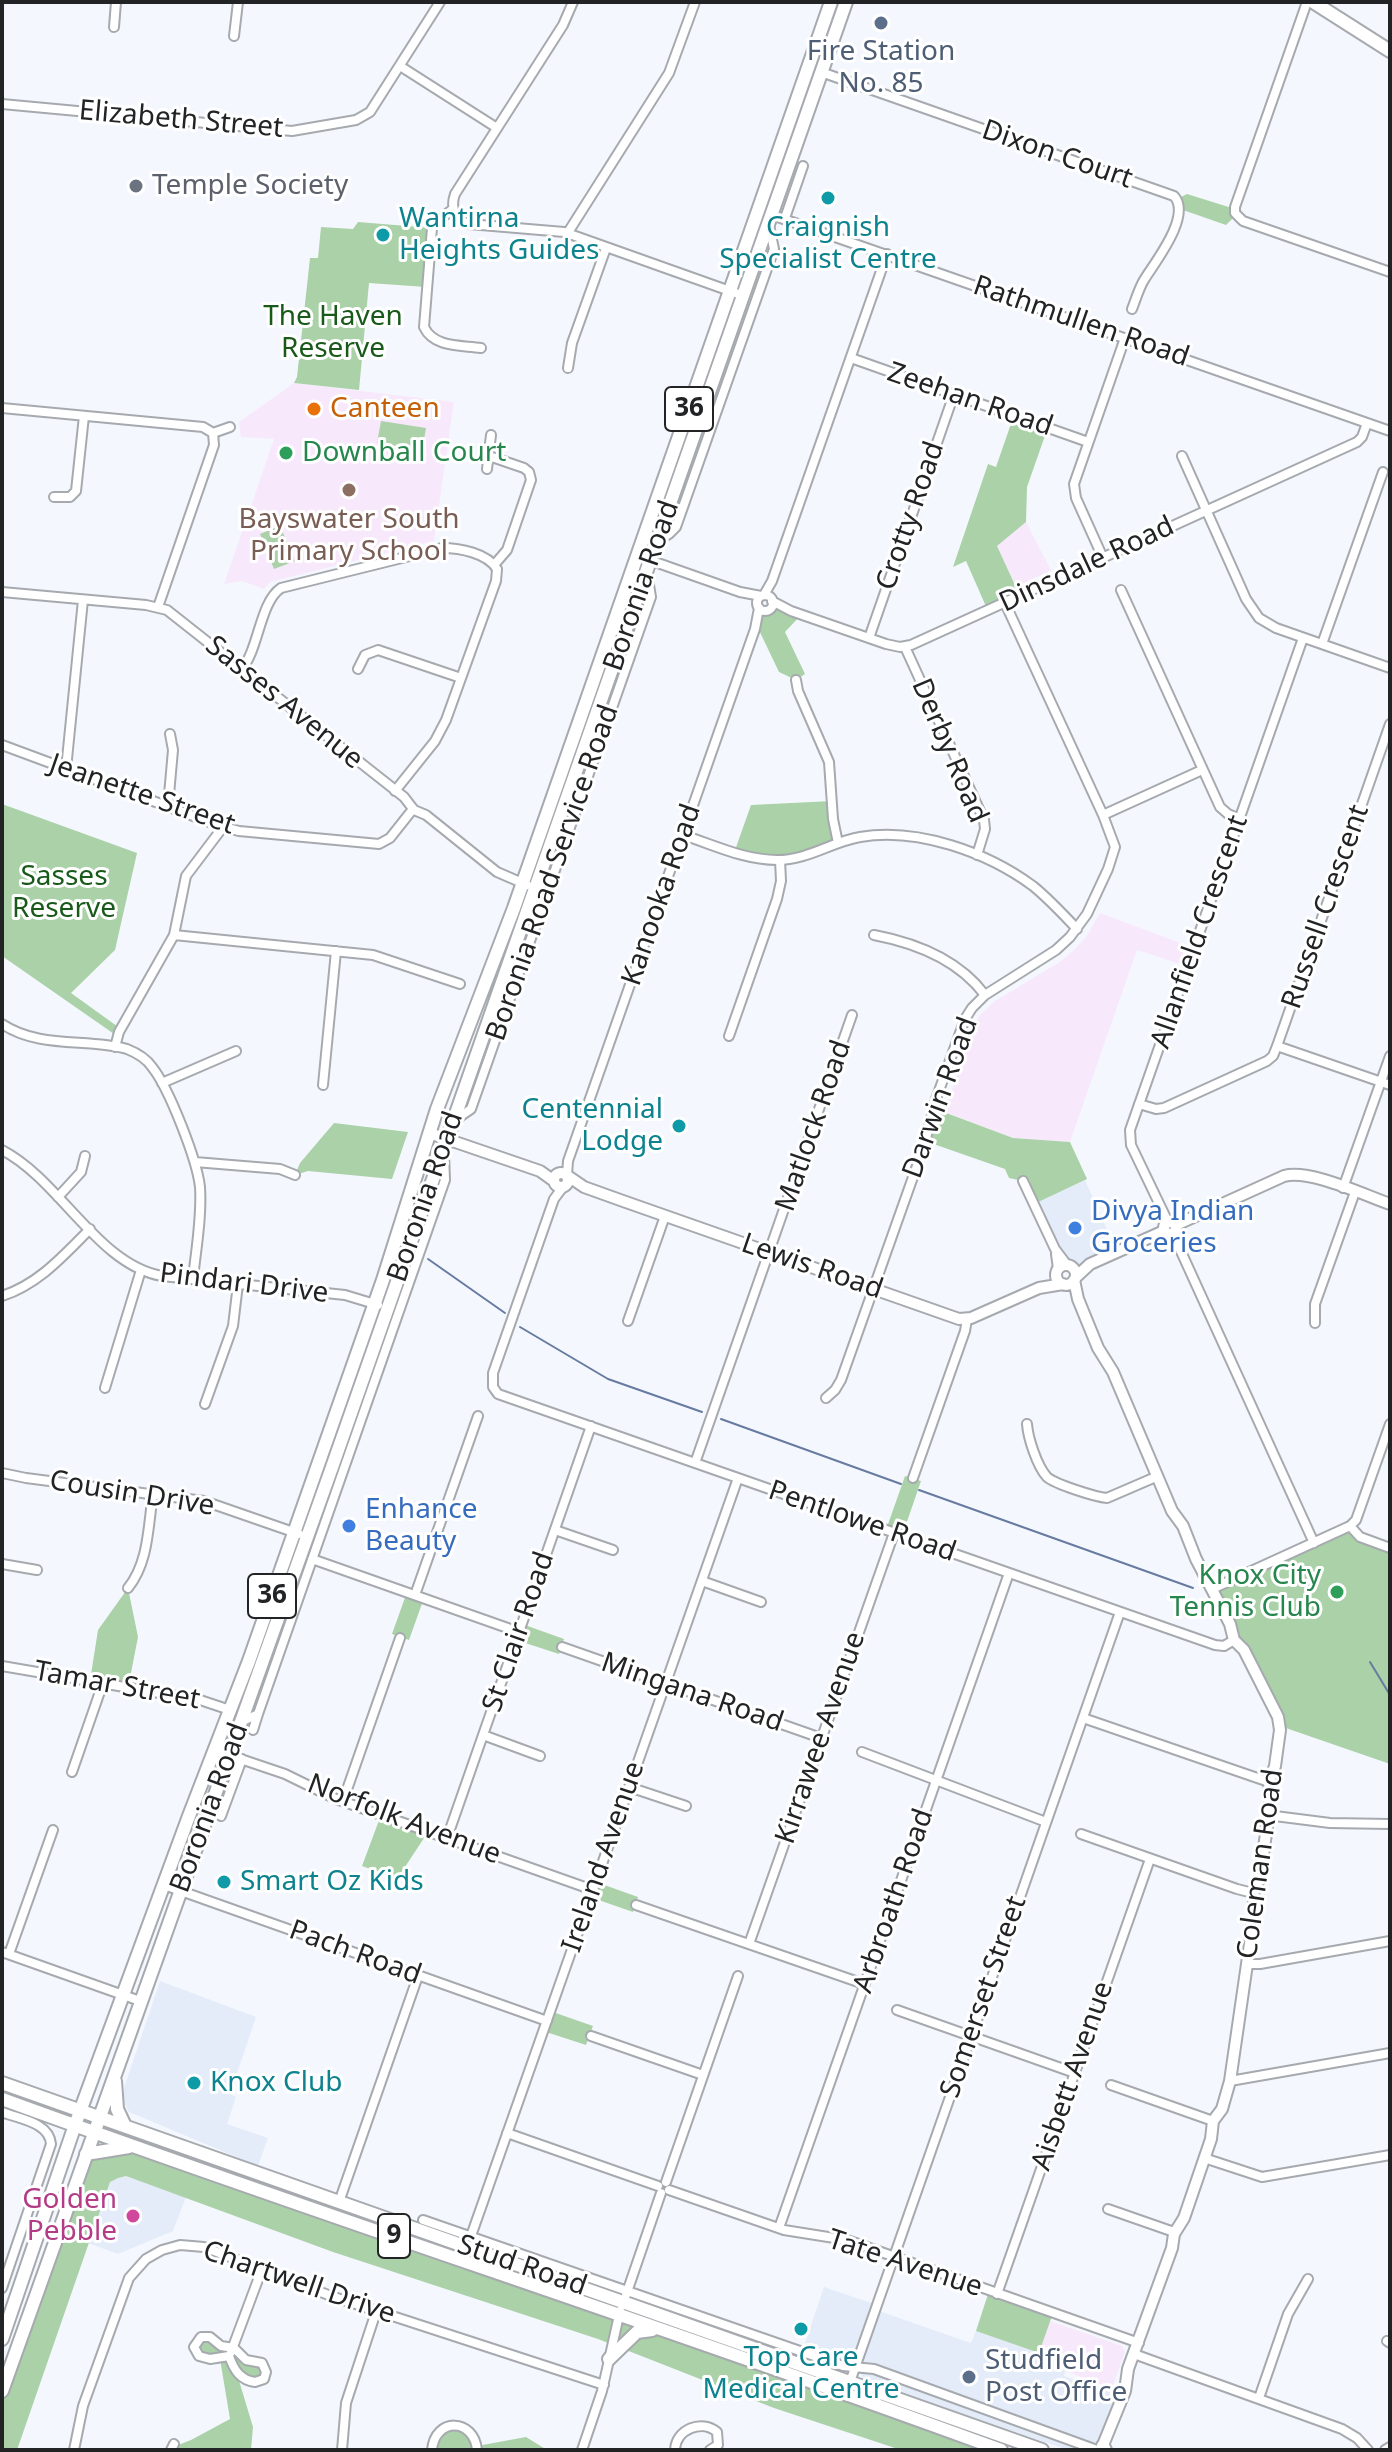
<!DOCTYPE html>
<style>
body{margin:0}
#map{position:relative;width:1392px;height:2452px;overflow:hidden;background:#f4f8fe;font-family:"Noto Sans",sans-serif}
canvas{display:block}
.frame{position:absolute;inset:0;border:4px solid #222325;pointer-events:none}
</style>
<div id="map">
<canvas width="1392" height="2452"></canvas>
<div class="frame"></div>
</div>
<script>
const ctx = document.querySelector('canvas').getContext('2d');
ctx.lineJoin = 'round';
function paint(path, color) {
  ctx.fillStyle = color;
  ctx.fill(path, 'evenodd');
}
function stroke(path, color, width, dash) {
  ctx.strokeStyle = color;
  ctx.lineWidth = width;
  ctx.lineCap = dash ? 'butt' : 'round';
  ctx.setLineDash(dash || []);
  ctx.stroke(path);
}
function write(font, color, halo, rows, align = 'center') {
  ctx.font = font + ' "Noto Sans",sans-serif';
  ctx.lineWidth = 6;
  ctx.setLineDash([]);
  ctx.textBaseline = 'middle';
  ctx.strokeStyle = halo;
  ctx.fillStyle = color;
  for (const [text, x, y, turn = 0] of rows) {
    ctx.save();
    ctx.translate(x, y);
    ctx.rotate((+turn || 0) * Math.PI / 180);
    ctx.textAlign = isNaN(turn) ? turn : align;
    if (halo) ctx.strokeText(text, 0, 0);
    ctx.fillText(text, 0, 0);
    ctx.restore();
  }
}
const built = new Path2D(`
 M1085 1180 1117 1252 1090 1264 1069 1266 1034 1204Z
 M160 1981 256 2017 230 2094 236 2097 227 2124 268 2138 258 2166 129 2112 123 2101 124 2088Z
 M126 2176 186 2197 173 2231 118 2254 88 2243 110 2182 118 2177Z
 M824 2287 877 2305 876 2310 971 2343 976 2331 1067 2363 1064 2376 1123 2396 1101 2450H1068L866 2381 856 2368 802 2352Z`);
const education = new Path2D(`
 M294 383 454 402 434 541 270 582 264 589 242 581 224 584 274 439 241 437 239 422Z
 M1026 522 1051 570 1016 587 997 546Z
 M1100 913 1186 945 1180 964 1137 950 1070 1142 1013 1138 945 1112 971 1033 980 1015 995 1001 1058 963 1073 951 1086 937Z
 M1050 2321 1122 2346 1125 2352 1113 2385 1108 2387 1065 2371 1067 2363 1039 2353Z`);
const green = new Path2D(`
 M1187 194 1235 209 1236 215 1226 225 1180 209 1177 199Z
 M358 222 432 228 426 287 369 283 359 390 294 383 297 377 310 258H318L321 227 353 229Z
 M1014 415 1048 427 1027 487 1026 522 997 546 1020 596 988 611 966 561 953 567 988 464 996 467Z
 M381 421 426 428 422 451 377 443Z
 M280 526 295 561 274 569 260 534Z
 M769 609 791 611 801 615 785 632 805 674 796 680 779 672 757 626Z
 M832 801 838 843 788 859 734 853 751 805Z
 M2 804 137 853 115 950 71 993 121 1029 117 1036 2 956Z
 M933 1108 1013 1138 1070 1142 1087 1179 1034 1204 1023 1181 1009 1178 1005 1169 925 1141Z
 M334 1123 408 1132 392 1179 308 1171 295 1175 300 1163Z
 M905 1476 921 1481 902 1536 886 1530Z
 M1350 1526 1358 1535 1390 1548V1764L1280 1726 1212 1589Z
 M128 1588 138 1637 128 1688 90 1681 98 1630Z
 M407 1592 424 1598 409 1640 392 1634Z
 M522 1624 564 1639 559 1654 516 1640Z
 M381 1815 428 1832 397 1879 362 1866Z
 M596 1882 638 1897 633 1912 590 1897Z
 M550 2011 593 2026 586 2045 543 2031Z
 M132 2146 1000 2450H901L774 2408 598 2339 333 2252 126 2176 118 2178 110 2182 17 2450H2V2391L86 2154Z
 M989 2291 1053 2313 1039 2353 976 2331Z
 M204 2337 243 2358 262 2363V2381L237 2374 253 2427 251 2450H171L173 2447 191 2440 230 2419 220 2359 195 2351Z
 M462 2427 477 2446 526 2437 547 2450H432L439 2431Z`);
const stream = new Path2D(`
 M428 1259 505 1313
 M520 1327 608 1379 702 1412
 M721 1419 901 1484
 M919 1490 1193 1588
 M1370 1662 1390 1695`);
const minor = new Path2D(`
 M573 2 563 25 455 194C450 208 455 219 469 224L564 232 744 296
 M1307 2 1235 207V213L1243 221 1390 272
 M114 27 116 2
 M234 36 238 2
 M400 66 497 128
 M821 72 1174 196C1192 216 1155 262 1144 280 1139 288 1136 299 1132 309
 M2 104 292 131 356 120 370 112 440 2
 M453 209 435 223 432 228 424 327C434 348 461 345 481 348
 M772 215 1390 431
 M785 218 803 166
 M567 234 669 73 695 2
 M851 358 1088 442
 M568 368 572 343 606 248
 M2 408 203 427 213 433
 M213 433 230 427
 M489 456 524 468 529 472 531 480 507 550 494 565
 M1182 456 1246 599 1259 618 1276 628 1390 668
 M487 469 491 435
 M54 497H70L76 491 84 416
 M658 541 669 534 676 527 774 249 769 225
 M638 556 740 592 761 596
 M1103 558 1076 498 1074 484 1125 338
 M1121 590 1220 807 1228 814 1240 819
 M2 592 146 605 167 610 404 797 414 810 426 815 497 872 527 885
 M764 595 772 581 887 254
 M757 603a8 8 0 1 1 16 0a8 8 0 1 1-16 0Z
 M772 601 791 611 886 644 900 647 911 645 1357 442 1362 437 1367 423
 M158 607 214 445 213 433
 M869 638 954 394
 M1322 644 1383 472
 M905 647 984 820 985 829 977 855
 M242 669C259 648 260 602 281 588L442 548C460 548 487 553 497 569L496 581 446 720 435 741 395 791
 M358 669 365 655 378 650 461 678
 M796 680 798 691 829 762 833 819 838 843
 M2 745 223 827 239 831 379 844 390 838 413 809
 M66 769 83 600
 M168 806 173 750 170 734
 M1103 815 1202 770
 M683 835C714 845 744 860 777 860 808 860 831 842 860 837 917 827 987 852 1033 886 1049 899 1063 914 1077 929
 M174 935 373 955 460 984
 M874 935C916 943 958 959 985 995
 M2 1024C40 1049 86 1038 127 1049 137 1053 146 1058 152 1067 169 1088 197 1160 200 1187 202 1217 196 1249 193 1279
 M729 1036 777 899 781 881 780 860
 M1277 1046 1390 724
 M115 1047 119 1032 174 935 186 876 223 827
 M162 1083 236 1051
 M323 1085 336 951
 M1139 1104 1156 1109 1164 1108 1267 1061 1273 1056 1277 1046 1390 1085
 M455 1120 471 1109 651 597 647 573
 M2 1150C60 1180 98 1265 162 1276L345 1295 378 1305
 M195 1162 280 1169 295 1175
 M567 1175 568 1161 755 629 759 608
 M1023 1181 1055 1249 1067 1265
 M563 1187 554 1199 493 1373V1387L498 1394 1215 1645 1224 1646 1234 1640
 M1343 1188 1390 1056
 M58 1197 81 1172 85 1156
 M1168 1222 1131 1145 1130 1130 1303 638
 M1173 1234 1314 1543
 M1056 1254 1058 1269
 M2 1296C39 1284 64 1255 90 1229
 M628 1321 665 1216
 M1315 1323V1304L1355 1192
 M105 1388 141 1270
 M826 1398 835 1390 841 1380 924 1146 936 1099 965 1019 972 1008 985 995 1056 950 1070 937 1087 914 1108 869 1115 847 1103 815 1005 603
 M205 1404 233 1326 238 1284
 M1027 1424C1028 1438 1037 1466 1047 1477 1055 1484 1095 1497 1107 1498L1158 1476
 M695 1463 852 1015
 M2 1473 26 1478 204 1501 299 1534
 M913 1478 965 1331 967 1319
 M1350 1526 1356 1520 1390 1424
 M555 1530 613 1550
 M312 1559 519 1632
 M2 1564 37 1570
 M702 1581 761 1602
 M128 1588C149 1562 148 1526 153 1494
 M1212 1589 1350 1526 1360 1537 1390 1548
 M415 1595 478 1416
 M562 1647 821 1738
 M2 1666 200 1700 230 1710
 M1083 1718 1269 1782
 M241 1722 258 1714 445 1180 444 1154
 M253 1730 258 1714
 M483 1735 540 1756
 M214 1750 285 1774 336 1799 593 1890
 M862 1752 1046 1822
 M72 1772 103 1683
 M629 1787 686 1806
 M343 1801 400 1638
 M1267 1815 1330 1823 1390 1824
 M221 1816 242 1759
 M1081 1834 1237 1889 1253 1893
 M447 1838 591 1426
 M164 1885 547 2021
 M636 1905 864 1984
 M749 1944 894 1533
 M2 1952 140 2001
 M9 1954 53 1830
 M1247 1964H1260L1390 1941
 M897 2010 1075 2073
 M591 2036 703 2075
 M1230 2081 1390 2053
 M1111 2085 1213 2121
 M2 2112C19 2119 49 2122 51 2144L2 2288
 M507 2133 658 2186
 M1204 2158 1262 2177 1390 2155
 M666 2182 738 1976
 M669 2190 784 2230 847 2240 1139 2343
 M339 2202 418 1976
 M1108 2209 1174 2232
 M423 2220 843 2366 874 2369 1097 2450
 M779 2228 1009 1573
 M471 2236 738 1478
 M997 2294 1150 1859
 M626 2295 661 2193
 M201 2337H210L221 2346 234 2348 246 2360 262 2363 266 2372 264 2379 255 2382C240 2380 234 2370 229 2356L210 2359 199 2356 194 2347Z
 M1387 2341 1390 2343
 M231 2352 262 2269
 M1134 2354 1342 2429 1357 2438 1368 2450
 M850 2382 1120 1612
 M1259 2398 1288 2314 1308 2279
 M74 2450 83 2406 129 2278 146 2259 162 2250 180 2245 204 2247 331 2296 604 2385
 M171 2450 174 2444
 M342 2450 346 2403 376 2312
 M432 2450C435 2417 474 2418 477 2450
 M582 2450 602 2391 620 2311
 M675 2450C676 2429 702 2419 717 2432L718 2445 710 2450
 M1385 2450 1390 2447`);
const tertiary = new Path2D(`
 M429 1133 540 1171 554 1181
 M554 1180a7 7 0 1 1 14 0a7 7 0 1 1-14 0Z
 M568 1176 584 1187 623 1201 959 1319 971 1318 1039 1288 1063 1284
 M1164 1228a6 6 0 1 1 12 0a6 6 0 1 1-12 0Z
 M1176 1225 1284 1176C1310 1169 1364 1195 1390 1204
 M1056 1275a10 10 0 1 1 20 0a10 10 0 1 1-20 0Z
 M1076 1277 1090 1264 1164 1231
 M1074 1280 1078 1299 1098 1348 1113 1372 1172 1511 1183 1526 1196 1559 1230 1624 1234 1640 1244 1650 1278 1717 1280 1730 1275 1766 1269 1782 1271 1797 1260 1877 1253 1894 1255 1909 1230 2081 1222 2109 1213 2121 1211 2139 1184 2218 1174 2234 1172 2248 1128 2369 1125 2391 1101 2450`);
const primary = new Path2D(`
 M1313 2 1390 51
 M115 2081 117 2109 124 2124
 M2 2083 1042 2450
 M2 2099C333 2220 670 2328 1001 2450
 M86 2154 129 2147
 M2 2339 75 2125 189 1816 249 1661 383 1280 437 1109 514 908 831 2
 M609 2359 637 2332 652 2330
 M2 2391 331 1470 846 2
 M1103 2446 1105 2450`);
const markers = [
 [881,23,8,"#5c6f8a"],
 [136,186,8,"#6b7280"],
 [828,198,8,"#0f9aa8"],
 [383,235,8,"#0f9aa8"],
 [314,409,8,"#e8710a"],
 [286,453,8,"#2e9e5b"],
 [349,490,8,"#8d6e63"],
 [679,1126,8,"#0f9aa8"],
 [1075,1228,8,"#3f7fe0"],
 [349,1526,8,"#3f7fe0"],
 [1337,1592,8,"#2e9e5b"],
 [224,1882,8,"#0f9aa8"],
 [194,2083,8,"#0f9aa8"],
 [133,2216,8,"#d1479c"],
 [801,2329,8,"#0f9aa8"],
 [969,2377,8,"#5c6f8a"]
];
const shields = [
 [689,409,48],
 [272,1596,48],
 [394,2236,32]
];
const shieldNames = [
 ["36",689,409],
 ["36",272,1596],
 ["9",394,2236]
];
const serviceNames = [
 ["Fire Station",881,52],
 ["No. 85",881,84],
 ["Studfield",985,2361,"left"],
 ["Post Office",985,2393,"left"]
];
const streetNames = [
 ["Elizabeth Street",181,120,5],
 ["Dixon Court",1057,155,19],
 ["Rathmullen Road",1081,322,19],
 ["Zeehan Road",970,400,19],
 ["Crotty Road",911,516,-71],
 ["Dinsdale Road",1087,565,-25],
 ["Boronia Road",642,586,-71],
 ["Sasses Avenue",284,703,39],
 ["Derby Road",949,751,67],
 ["Jeanette Street",142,795,19],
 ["Boronia Road Service Road",553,873,-71],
 ["Kanooka Road",662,895,-71],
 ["Russell Crescent",1326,907,-71],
 ["Allanfield Crescent",1200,932,-71],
 ["Darwin Road",941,1098,-70],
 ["Matlock Road",814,1126,-71],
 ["Boronia Road",426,1197,-71],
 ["Lewis Road",812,1267,19],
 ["Pindari Drive",244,1284,7],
 ["Cousin Drive",132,1494,9],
 ["Pentlowe Road",862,1522,19],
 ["St Clair Road",519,1632,-71],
 ["Tamar Street",117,1686,10],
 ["Mingana Road",692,1693,19],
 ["Kirrawee Avenue",821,1738,-71],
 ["Boronia Road",210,1808,-70],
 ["Norfolk Avenue",404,1820,21],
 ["Ireland Avenue",604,1857,-71],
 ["Coleman Road",1261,1864,-82],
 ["Arbroath Road",894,1901,-71],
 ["Pach Road",355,1953,20],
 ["Somerset Street",984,1997,-71],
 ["Aisbett Avenue",1073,2076,-71],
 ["Tate Avenue",905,2264,18],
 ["Stud Road",522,2266,19],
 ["Chartwell Drive",299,2283,19]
];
const worshipNames = [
 ["Temple Society",152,186]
];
const cultureNames = [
 ["Wantirna",399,219],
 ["Heights Guides",399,251],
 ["Craignish",828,228,"center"],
 ["Specialist Centre",828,260,"center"],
 ["Centennial",663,1110,"right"],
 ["Lodge",663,1142,"right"],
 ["Smart Oz Kids",240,1882],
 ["Knox Club",210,2083],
 ["Top Care",801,2358,"center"],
 ["Medical Centre",801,2390,"center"]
];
const parkNames = [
 ["The Haven",333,317],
 ["Reserve",333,349],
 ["Sasses",64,877],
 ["Reserve",64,909]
];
const foodNames = [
 ["Canteen",330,409]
];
const leisureNames = [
 ["Downball Court",302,453],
 ["Knox City",1321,1576,"right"],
 ["Tennis Club",1321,1608,"right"]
];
const educationNames = [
 ["Bayswater South",349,520],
 ["Primary School",349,552]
];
const shopNames = [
 ["Divya Indian",1091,1212],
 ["Groceries",1091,1244],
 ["Enhance",365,1510],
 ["Beauty",365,1542]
];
const hotelNames = [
 ["Golden",117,2200],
 ["Pebble",117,2232]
];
paint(built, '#e4ecf9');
paint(education, '#f8e8fb');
paint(green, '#aad1a7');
stroke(stream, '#677aa0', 2);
stroke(minor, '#a6aaaf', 12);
stroke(tertiary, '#a6aaaf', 14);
stroke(primary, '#a6aaaf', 16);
stroke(minor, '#fff', 8);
stroke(tertiary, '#fff', 10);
stroke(primary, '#fff', 12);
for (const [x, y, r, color] of markers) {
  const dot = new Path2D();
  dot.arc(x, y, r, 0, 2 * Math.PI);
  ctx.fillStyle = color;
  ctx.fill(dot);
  stroke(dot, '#fff', 3);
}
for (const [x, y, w] of shields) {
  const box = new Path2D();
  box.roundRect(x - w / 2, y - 22, w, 44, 6);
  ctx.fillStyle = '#fff';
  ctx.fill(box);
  stroke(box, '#222325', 2);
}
write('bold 26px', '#222325', null, shieldNames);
write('28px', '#4e5e75', '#fff', serviceNames);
write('28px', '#222325', '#fff', streetNames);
write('28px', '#5b616d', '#fff', worshipNames, 'left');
write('28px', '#0d838f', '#fff', cultureNames, 'left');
write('28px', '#195a1b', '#fff', parkNames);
write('28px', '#c56008', '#fff', foodNames, 'left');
write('28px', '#27864d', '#fff', leisureNames, 'left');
write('28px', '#785e54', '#fff', educationNames);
write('28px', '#366cbe', '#fff', shopNames, 'left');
write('28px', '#b23c85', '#fff', hotelNames, 'right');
</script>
